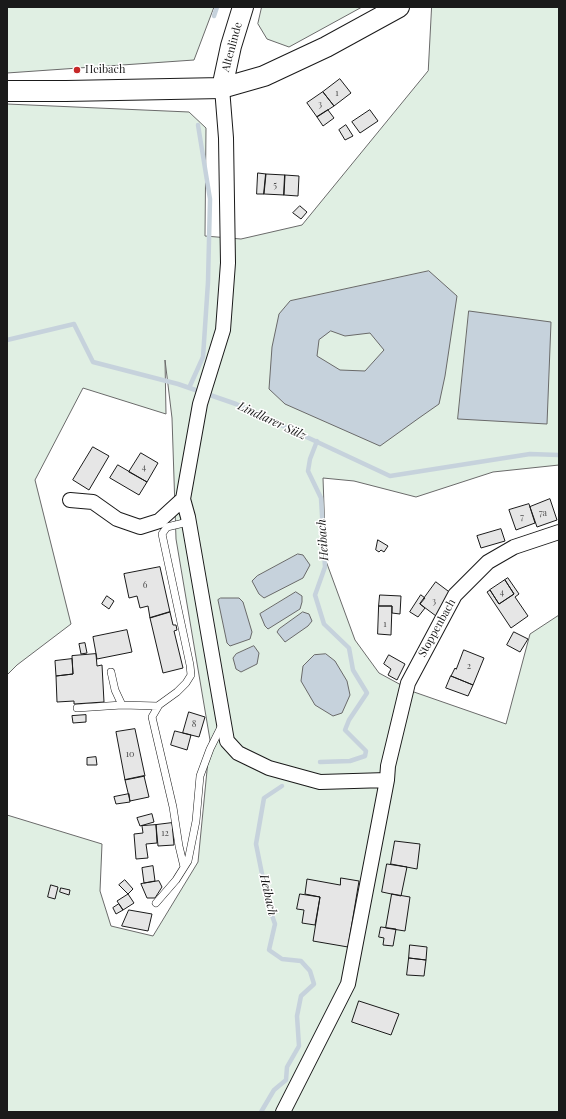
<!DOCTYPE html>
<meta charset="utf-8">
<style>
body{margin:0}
#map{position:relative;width:566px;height:1119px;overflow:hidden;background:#fff;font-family:"Playfair Display",serif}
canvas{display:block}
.frame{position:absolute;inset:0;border:8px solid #1a1a1a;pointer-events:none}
</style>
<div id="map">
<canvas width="566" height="1119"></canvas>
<div class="frame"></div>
</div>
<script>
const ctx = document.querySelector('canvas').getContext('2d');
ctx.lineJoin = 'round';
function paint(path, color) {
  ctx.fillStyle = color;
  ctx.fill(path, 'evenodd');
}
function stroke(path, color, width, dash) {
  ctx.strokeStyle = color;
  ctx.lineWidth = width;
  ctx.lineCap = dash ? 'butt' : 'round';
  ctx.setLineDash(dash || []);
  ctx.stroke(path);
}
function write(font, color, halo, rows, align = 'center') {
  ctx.font = font + ' "Playfair Display",serif';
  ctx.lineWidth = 3;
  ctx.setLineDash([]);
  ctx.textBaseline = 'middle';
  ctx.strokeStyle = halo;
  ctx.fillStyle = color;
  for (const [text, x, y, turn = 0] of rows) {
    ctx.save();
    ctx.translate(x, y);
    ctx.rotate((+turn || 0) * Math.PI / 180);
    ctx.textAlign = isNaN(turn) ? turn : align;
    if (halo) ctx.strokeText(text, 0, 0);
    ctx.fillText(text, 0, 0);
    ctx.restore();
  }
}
const green = new Path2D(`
 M7 7H214L194 60 7 73Z
 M262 7H362L289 47 267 39 258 24Z
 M432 7H559V465L493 472 416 497 354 481 323 478 326 561 355 640 379 673 414 692 506 724 530 634 559 615V1112H7V815L102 844 100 891 111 926 153 936 198 862 210 740 176 539 172 418 165 360 166 414 83 388 35 480 71 624 17 665 7 675V104L189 112 206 128 205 236 241 239 302 225 428 71Z`);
const water = new Path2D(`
 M429 271 457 296 445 376 439 404 419 418 380 446 285 404 269 389 272 347 279 314 290 301ZM331 331 345 336 370 333 384 350 365 371 340 370 317 356 319 340Z
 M469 311 551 322 547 424 458 419Z
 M298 554 303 555 310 565 303 578 264 598 259 594 252 581 257 576Z
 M296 592 302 596V602L300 609 268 629 265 626 260 614Z
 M221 598H239L243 602 252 632 250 639 230 646 227 643 218 600Z
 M303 612 309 614 312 621 308 626 285 642 277 632 279 629Z
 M254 646 259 653 257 664 241 672 236 669 233 658 236 654Z
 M326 654 335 661 347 681 350 695 342 713 333 716 315 705 301 681 303 666 314 655Z`);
const stream = new Path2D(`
 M214 16 217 7
 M7 340 74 324 93 362 178 384 236 404 390 476 530 454 559 455
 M189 388 203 357 208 282 210 199 198 125
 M317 441 310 459 308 471 321 498 325 567 315 595 324 624 349 648 353 670 367 693 349 720 345 730 366 751 365 756 350 761 320 762
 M261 1112 274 1090 286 1080 287 1067 299 1046 297 1016 301 996 314 984 310 971 301 961 282 959 269 950 275 924 268 904 256 844 264 798 282 786`);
const building = new Path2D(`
 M340 79 351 93 334 106 323 92Z
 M323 92 334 106 317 117 307 103Z
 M328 110 334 118 323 126 317 117Z
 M370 110 378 121 360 133 352 122Z
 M346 125 353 136 345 140 339 130Z
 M258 173 266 174 264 194H257Z
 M266 174 285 175 284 195 264 194Z
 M285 175 299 176 298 196 284 195Z
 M300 206 307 212 301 219 293 213Z
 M93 447 109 456 89 490 73 480Z
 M141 453 158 463 147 482 129 472Z
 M118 465 147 482 139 495 110 478Z
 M550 499 557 520 537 527 530 507Z
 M529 504 535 523 516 530 509 510Z
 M501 529 505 541 481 548 477 536Z
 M378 540 388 546 384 552 381 550 379 552 376 550Z
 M160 567 170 612 150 618 148 606 140 608 137 596 129 598 124 574Z
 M508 578 519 594 515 597 528 616 511 628 487 592 490 590 499 604 514 594 505 580Z
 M505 580 514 594 499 604 490 590Z
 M436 582 452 594 436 616 420 604Z
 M380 595 401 596 400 614 392 613V606H379Z
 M421 595 425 598 420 604 425 608 418 617 410 612Z
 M107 596 114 601 109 609 102 604Z
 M379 606H392L391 635 378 634Z
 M170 612 173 625H176L177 630 174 631 183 668 163 673 150 618Z
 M127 630 132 652 97 659 93 637Z
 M514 632 528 639 520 652 507 645Z
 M85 643 87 653 81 654 79 644Z
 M464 650 484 658 473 685 451 676 455 668 456 669Z
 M96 654 97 666 102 665 104 702 74 704V701L57 702 56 676 73 674 72 656Z
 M389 655 405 664 397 680 388 675 391 669 384 664Z
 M72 659 73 674 56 676 55 661Z
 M451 676 473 685 468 696 446 688Z
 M189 712 205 717 199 737 183 733Z
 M86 715V722L73 723 72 716Z
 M135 729 145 776 125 780 116 732Z
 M175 731 191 735 187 750 171 745Z
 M96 757 97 765H87V758Z
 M144 776 149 797 130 801 125 780Z
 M129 794 130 802 116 804 114 797Z
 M152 814 154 822 140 826 137 818Z
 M172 823 174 845 158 846 156 825Z
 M156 825 157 843 146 844 148 858 136 859 134 834 143 833 142 826Z
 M395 841 420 844 417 869 391 864Z
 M387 864 407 867 401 896 382 892Z
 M153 866 155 881 144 883 142 868Z
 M341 878 359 881 348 947 313 941 320 897 305 894 307 879 340 885Z
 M125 880 133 889 128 894 134 903 123 910 117 901 128 894 119 885Z
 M159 881 162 887 155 898H147L141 884Z
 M51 885 58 887 55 899 48 897Z
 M61 888 70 890 69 895 60 892Z
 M300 894 320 897 315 925 302 923 304 910 297 909Z
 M392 894 410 897 405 931 386 928Z
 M119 904 123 910 116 914 113 908Z
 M129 910 152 914 148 931 122 926Z
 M381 927 396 929 393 946 383 945 384 938 379 937Z
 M410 945 427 947 426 960 409 958Z
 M409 958 426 960 424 976 407 975Z
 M359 1001 399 1014 391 1035 352 1022Z`);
const lane = new Path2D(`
 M111 672 115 690 122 705 158 706
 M77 708 122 705
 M184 867 179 846 173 807 152 717 159 705 177 692 186 683 191 675 190 665 162 534 167 527 188 522
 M156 903 176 880 188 861 196 821 200 776 210 749 222 725`);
const street = new Path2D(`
 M222 88 226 138 228 263 223 330 200 404 183 499 188 517 227 741 238 753 269 768 320 782 387 780
 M70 500 93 502 117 519 140 527 159 521 183 499
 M283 1112 348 984 387 780 388 766 408 683 455 595 488 562 514 547 559 532`);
const secondary = new Path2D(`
 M222 88 231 46 243 7
 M7 91H66L222 88 264 76 326 47 399 7`);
const markers = [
 [77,70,4,"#c62828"]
];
const numberNames = [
 ["1",337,93],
 ["3",320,104],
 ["5",275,185],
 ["4",144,467],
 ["7a",543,513],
 ["7",522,517],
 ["6",145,585],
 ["4",502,592],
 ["3",434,601],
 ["1",385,624],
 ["2",469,666],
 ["8",194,724],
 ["10",130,754],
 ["12",165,833]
];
const streetNames = [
 ["Altenlinde",232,47,-75],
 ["Stoppenbach",437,628,-61]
];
const poiNames = [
 ["Heibach",85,70]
];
const waterNames = [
 ["Lindlarer Sülz",272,421,25],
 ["Heibach",323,540,-94],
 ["Heibach",268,895,77]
];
paint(green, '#e0efe3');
stroke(green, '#6a6a6a', 1);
paint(water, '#c6d2dc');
stroke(water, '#6a6a6a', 1);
stroke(stream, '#c6d2dc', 4.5);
paint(building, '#e6e6e6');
stroke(building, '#1a1a1a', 1);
stroke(lane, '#1a1a1a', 8);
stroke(street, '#1a1a1a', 16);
stroke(secondary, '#1a1a1a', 22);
stroke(lane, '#fff', 7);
stroke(street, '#fff', 14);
stroke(secondary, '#fff', 20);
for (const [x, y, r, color] of markers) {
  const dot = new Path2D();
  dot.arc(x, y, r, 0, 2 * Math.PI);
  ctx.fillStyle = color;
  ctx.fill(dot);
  stroke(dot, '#fff', 1.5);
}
write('9px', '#4d4d4d', null, numberNames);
write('11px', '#1a1a1a', '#fff', streetNames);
write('11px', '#1a1a1a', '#fff', poiNames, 'left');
write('italic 12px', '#1a1a1a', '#fff', waterNames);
</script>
